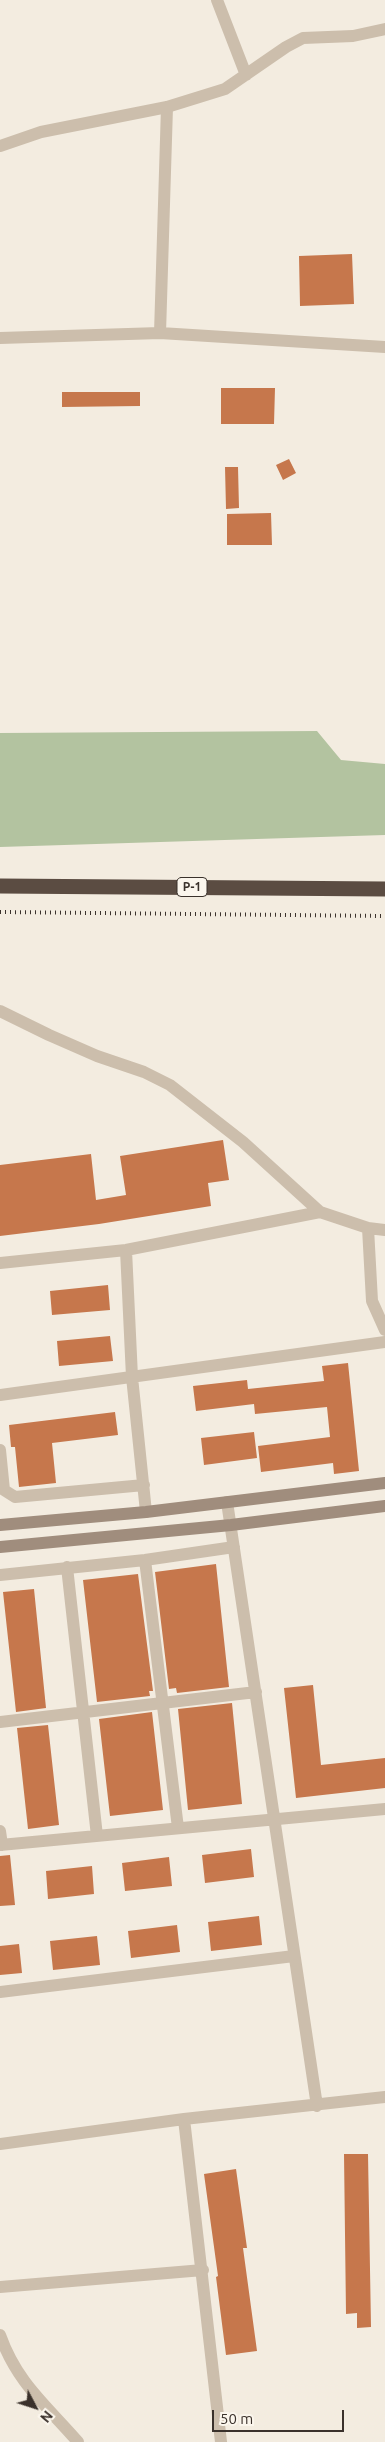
<!DOCTYPE html>
<style>
body{margin:0}
#map{position:relative;width:385px;height:2442px;overflow:hidden;background:#f3ece0;font-family:Ubuntu,sans-serif}
canvas{display:block}
.north{position:absolute;left:10px;top:2382px;width:50px;height:50px;-webkit-text-stroke:4px #fbf6ed;paint-order:stroke;rotate:130deg;font-size:14px;font-weight:700;line-height:20px;text-align:center;color:#3a312b}
.north::after{content:'';display:block;margin:auto;width:18px;height:22px;background:#3a312b;clip-path:polygon(50% 0,100% 100%,50% 72%,0 100%)}
.scale{position:absolute;left:212px;top:2410px;width:132px;height:22px;box-sizing:border-box;border:2px solid #3a312b;border-top:0;padding-left:6px;font-size:15px;line-height:18px;white-space:nowrap;color:#3a312b;-webkit-text-stroke:4px #fbf6ed;paint-order:stroke}
</style>
<div id="map">
<canvas width="385" height="2442"></canvas>
<div class="north">N</div>
<div class="scale">50 m</div>
</div>
<script>
const ctx = document.querySelector('canvas').getContext('2d');
ctx.lineJoin = 'round';
function paint(path, color) {
  ctx.fillStyle = color;
  ctx.fill(path, 'evenodd');
}
function stroke(path, color, width, dash) {
  ctx.strokeStyle = color;
  ctx.lineWidth = width;
  ctx.lineCap = dash ? 'butt' : 'round';
  ctx.setLineDash(dash || []);
  ctx.stroke(path);
}
function write(font, color, halo, rows, align = 'center') {
  ctx.font = font + ' Ubuntu,sans-serif';
  ctx.lineWidth = 5;
  ctx.setLineDash([]);
  ctx.textBaseline = 'middle';
  ctx.strokeStyle = halo;
  ctx.fillStyle = color;
  for (const [text, x, y, turn = 0] of rows) {
    ctx.save();
    ctx.translate(x, y);
    ctx.rotate((+turn || 0) * Math.PI / 180);
    ctx.textAlign = isNaN(turn) ? turn : align;
    if (halo) ctx.strokeText(text, 0, 0);
    ctx.fillText(text, 0, 0);
    ctx.restore();
  }
}
const green = new Path2D(`
 M317 731 341 760 385 764V835L0 847V733Z`);
const building = new Path2D(`
 M352 254 354 304 300 306 299 256Z
 M221 388H275L274 424H221Z
 M62 392H140V406L62 407Z
 M289 459 296 473 283 480 276 465Z
 M225 467H238L239 508 226 509Z
 M271 513 272 545H227V514Z
 M223 1140 229 1180 208 1183 211 1206 99 1224 0 1236V1165L91 1154 96 1200 126 1195 120 1156Z
 M108 1285 110 1310 52 1315 50 1291Z
 M110 1336 113 1361 59 1366 57 1341Z
 M348 1363 359 1471 334 1474 333 1463 261 1472 258 1446 330 1437 327 1407 255 1414 254 1404 196 1411 193 1386 247 1380 248 1389 324 1381 322 1366Z
 M115 1412 118 1435 52 1443 56 1483 19 1487 15 1447H11L9 1425Z
 M254 1432 257 1458 204 1465 201 1438Z
 M216 1564 229 1687 177 1693 176 1688 169 1689 155 1572Z
 M138 1574 153 1691H149L150 1696 97 1702 83 1580Z
 M34 1589 46 1708 16 1712 3 1592Z
 M313 1685 321 1765 385 1758V1788L296 1798 284 1688Z
 M232 1703 242 1804 188 1810 178 1709Z
 M152 1712 163 1810 110 1816 99 1719Z
 M48 1725 59 1825 28 1829 17 1728Z
 M251 1849 254 1877 205 1883 202 1855Z
 M10 1855 15 1905 0 1906V1856Z
 M169 1857 172 1886 125 1891 122 1863Z
 M92 1866 94 1894 48 1899 46 1871Z
 M259 1916 262 1945 211 1951 208 1922Z
 M177 1925 180 1952 131 1958 128 1931Z
 M97 1936 100 1965 53 1970 50 1941Z
 M19 1944 22 1973 0 1975V1946Z
 M344 2154H368L371 2327 357 2328V2313L346 2314Z
 M236 2169 247 2248H243L257 2351 226 2355 216 2277 218 2276 204 2174Z`);
const street = new Path2D(`
 M217 0 246 75
 M0 146 41 132 167 107 225 89 286 47 303 38 353 36 385 29
 M160 333 167 107
 M0 338 160 333 385 347
 M0 1011 49 1035 97 1056 144 1072 170 1085 243 1142 320 1212 368 1228 385 1230
 M368 1228 372 1301 385 1330
 M126 1250 132 1377 146 1512
 M0 1263 126 1250 320 1212
 M0 1395 385 1342
 M0 1450 4 1490 15 1497 144 1485
 M227 1502 317 2106
 M145 1560 178 1828
 M67 1567 97 1836
 M0 1575 145 1560 234 1547
 M0 1722 256 1692
 M0 1831 2 1845
 M0 1845 385 1809
 M0 1992 294 1956
 M184 2119 221 2442
 M0 2144 184 2119 385 2097
 M0 2287 203 2270
 M0 2335C17 2383 46 2405 78 2442`);
const secondary = new Path2D(`
 M0 1525 146 1512 385 1483
 M0 1547 231 1525 385 1506`);
const highway = new Path2D(`
 M0 886 385 889`);
const rail = new Path2D(`
 M0 912 385 916`);
const shields = [
 [192,887,30]
];
const shieldNames = [
 ["P-1",192,887]
];
paint(green, '#b3c3a0');
paint(building, '#c6774c');
stroke(street, '#ccbeac', 12);
stroke(secondary, '#a08d7d', 12);
stroke(highway, '#5b4c42', 15);
stroke(rail, '#3a312b', 4, [1, 4]);
for (const [x, y, w] of shields) {
  const box = new Path2D();
  box.roundRect(x - w / 2, y - 9.5, w, 19, 4);
  ctx.fillStyle = '#fbf6ed';
  ctx.fill(box);
  stroke(box, '#3a312b', 1);
}
write('bold 12px', '#3a312b', null, shieldNames);
</script>
